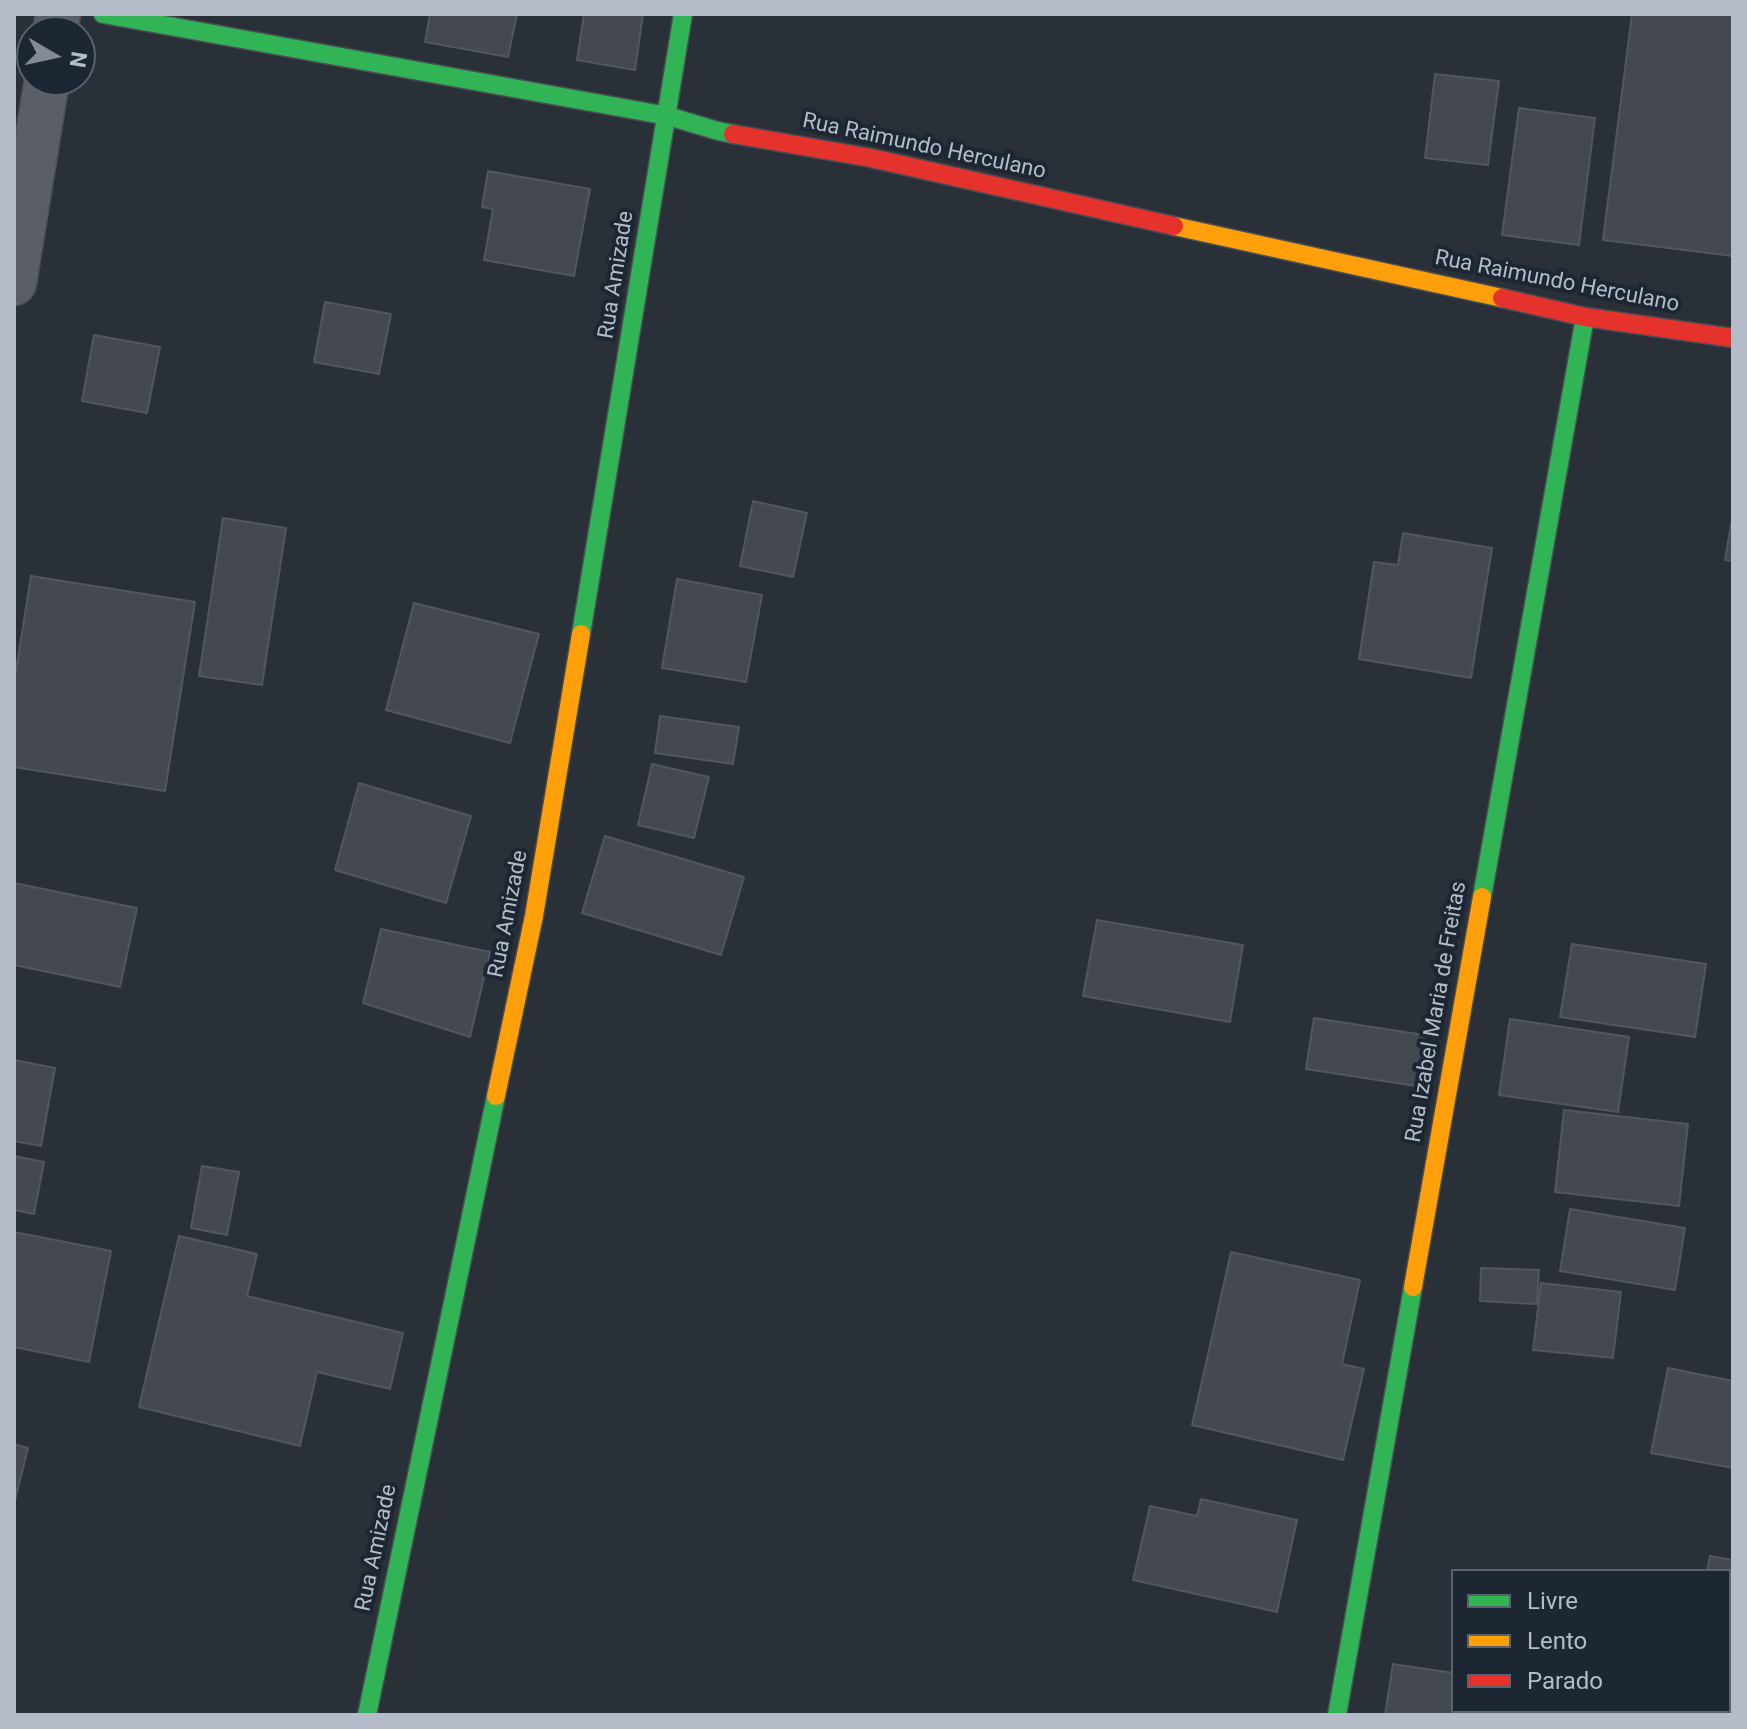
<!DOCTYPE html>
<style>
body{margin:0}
#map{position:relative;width:1747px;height:1729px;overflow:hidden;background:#2a3038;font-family:Roboto,sans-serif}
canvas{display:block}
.frame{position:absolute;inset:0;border:16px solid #b4bcc9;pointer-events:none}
.legend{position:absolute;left:1451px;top:1569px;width:280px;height:144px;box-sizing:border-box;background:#1d2633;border:2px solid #59626f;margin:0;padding:10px 14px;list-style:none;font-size:24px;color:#b4bcc9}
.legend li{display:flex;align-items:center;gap:16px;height:40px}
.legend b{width:40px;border:2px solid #59626f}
.north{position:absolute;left:16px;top:16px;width:80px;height:80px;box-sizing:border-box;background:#1d2633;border:2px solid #59626f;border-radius:50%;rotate:99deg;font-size:22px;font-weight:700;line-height:32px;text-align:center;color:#b4bcc9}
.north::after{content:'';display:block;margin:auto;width:28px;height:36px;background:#848b96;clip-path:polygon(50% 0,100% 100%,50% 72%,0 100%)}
</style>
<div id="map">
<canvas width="1747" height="1729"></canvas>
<div class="frame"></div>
<ul class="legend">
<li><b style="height:10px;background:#30b455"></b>Livre</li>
<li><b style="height:10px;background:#ff9f0a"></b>Lento</li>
<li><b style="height:10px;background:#e5322d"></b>Parado</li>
</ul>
<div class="north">N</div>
</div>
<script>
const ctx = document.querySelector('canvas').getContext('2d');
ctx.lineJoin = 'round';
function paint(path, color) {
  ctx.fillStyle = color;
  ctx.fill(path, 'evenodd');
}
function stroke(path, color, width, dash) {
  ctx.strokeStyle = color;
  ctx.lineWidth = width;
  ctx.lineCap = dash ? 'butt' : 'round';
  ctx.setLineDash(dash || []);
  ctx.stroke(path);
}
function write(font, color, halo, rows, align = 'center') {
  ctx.font = font + ' Roboto,sans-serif';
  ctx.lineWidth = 8;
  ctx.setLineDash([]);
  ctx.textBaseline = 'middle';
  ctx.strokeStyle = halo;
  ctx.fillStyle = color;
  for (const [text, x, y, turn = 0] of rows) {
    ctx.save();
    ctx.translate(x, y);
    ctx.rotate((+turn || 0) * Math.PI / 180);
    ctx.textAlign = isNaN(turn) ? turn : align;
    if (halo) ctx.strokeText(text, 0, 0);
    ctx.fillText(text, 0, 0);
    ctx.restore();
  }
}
const building = new Path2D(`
 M430 14H517L508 57 425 42Z
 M584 14H643L635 70 577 60Z
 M1632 14H1733V256L1603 240Z
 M1435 74 1499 81 1488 165 1425 158Z
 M1519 108 1595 118 1579 245 1502 235Z
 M488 171 590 189 574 276 484 260 493 209 482 207Z
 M325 302 391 314 379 374 314 362Z
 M94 335 160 347 147 413 82 401Z
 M753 501 807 513 793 577 740 566Z
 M1733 513V561L1725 560Z
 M223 518 286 528 262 685 199 676Z
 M1403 533 1492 548 1471 678 1359 659 1374 562 1398 565Z
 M31 576 195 602 165 791 14 767V683Z
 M677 579 762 595 746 682 662 668Z
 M414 603 539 634 510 743 386 710Z
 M660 716 739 727 733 764 655 753Z
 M652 764 709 777 694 838 638 825Z
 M359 783 471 816 446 903 335 870Z
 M605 836 744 877 721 955 582 913Z
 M14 883 137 908 120 987 14 965Z
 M1097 920 1243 945 1230 1022 1083 996Z
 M381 929 490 952 470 1037 363 1003Z
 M1572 944 1706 964 1695 1037 1560 1017Z
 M1314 1018 1424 1035 1416 1086 1306 1069Z
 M1510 1019 1629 1037 1618 1112 1499 1095Z
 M14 1060 55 1068 41 1146 14 1141Z
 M1564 1110 1688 1124 1679 1206 1555 1192Z
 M14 1156 44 1162 34 1214 14 1210Z
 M202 1166 239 1172 227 1235 191 1228Z
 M1570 1209 1685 1228 1675 1290 1560 1271Z
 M14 1232 111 1251 89 1362 14 1347Z
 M179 1236 257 1254 247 1296 403 1333 390 1389 317 1372 300 1446 139 1407Z
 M1231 1252 1360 1280 1342 1364 1364 1369 1343 1460 1192 1425Z
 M1481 1268 1539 1270 1537 1304 1480 1301Z
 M1541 1283 1621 1292 1613 1358 1533 1350Z
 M1668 1368 1733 1381V1468L1651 1453Z
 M14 1444 28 1448 14 1504Z
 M1201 1499 1297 1520 1277 1612 1133 1580 1150 1506 1197 1516Z
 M1710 1556 1733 1560V1633L1729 1632V1571H1707Z
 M1729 1647 1733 1648V1715H1682V1711H1729Z
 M1393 1664 1453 1673V1711H1532V1715H1385Z`);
const street = new Path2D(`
 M55 32 58 14
 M14 283 47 80`);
const fast = new Path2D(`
 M103 14 668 116 718 131 733 134
 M581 634 683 14
 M1482 897 1585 317
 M367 1715 496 1096
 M1337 1715 1413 1287`);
const slow = new Path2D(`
 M1174 226 1502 298
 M496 1096 534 916 581 634
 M1413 1287 1482 897`);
const jam = new Path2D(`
 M733 134 871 158 1174 226
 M1502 298 1585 317 1733 338`);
const streetNames = [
 ["Rua Raimundo Herculano",924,147,12],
 ["Rua Amizade",617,275,-81],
 ["Rua Raimundo Herculano",1557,282,11],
 ["Rua Amizade",509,914,-79],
 ["Rua Izabel Maria de Freitas",1437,1012,-80],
 ["Rua Amizade",377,1548,-78]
];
paint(building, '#444950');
stroke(building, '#52575f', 2);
stroke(street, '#484c53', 47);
stroke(fast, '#484c53', 21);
stroke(slow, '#484c53', 21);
stroke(jam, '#484c53', 21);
stroke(street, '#5a5e66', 44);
stroke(fast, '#30b455', 18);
stroke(slow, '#ff9f0a', 18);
stroke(jam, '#e5322d', 18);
write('22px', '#b4bcc9', '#1d2633', streetNames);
</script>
